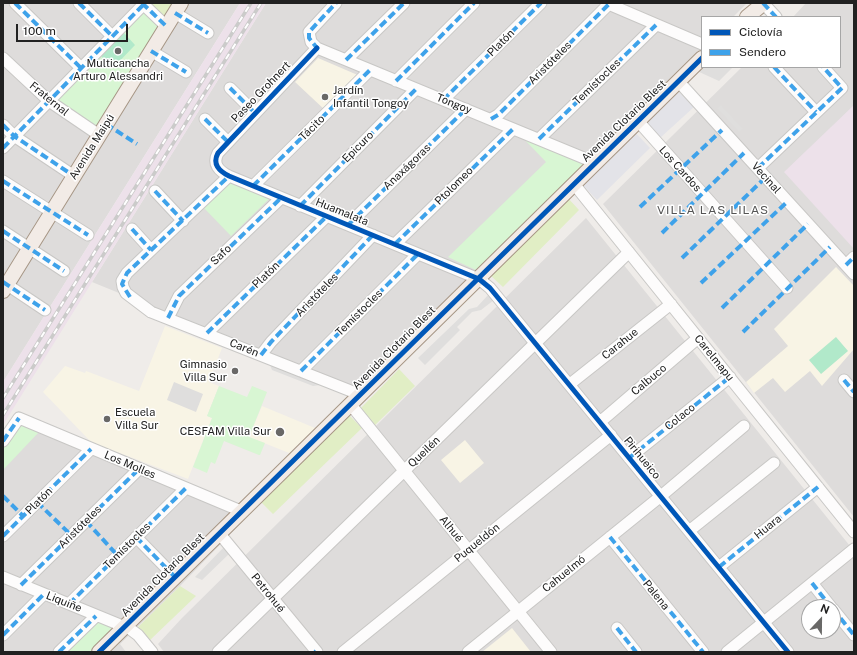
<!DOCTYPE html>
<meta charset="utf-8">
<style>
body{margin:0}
#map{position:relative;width:857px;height:655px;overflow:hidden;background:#efece9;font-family:"Public Sans",sans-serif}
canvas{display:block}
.frame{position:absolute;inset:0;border:4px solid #212121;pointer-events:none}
.legend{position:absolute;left:701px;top:16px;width:140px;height:52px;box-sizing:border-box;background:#fff;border:1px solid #a6a6a6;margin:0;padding:5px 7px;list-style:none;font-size:12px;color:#212121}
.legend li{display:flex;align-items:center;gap:8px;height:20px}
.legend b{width:20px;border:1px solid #a6a6a6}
.north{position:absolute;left:801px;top:599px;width:40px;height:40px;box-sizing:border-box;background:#fff;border:1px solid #a6a6a6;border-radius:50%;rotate:22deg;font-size:11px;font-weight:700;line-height:16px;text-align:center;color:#212121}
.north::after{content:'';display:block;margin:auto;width:14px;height:18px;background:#696867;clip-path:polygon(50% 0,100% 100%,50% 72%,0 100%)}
.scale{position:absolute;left:16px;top:24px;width:112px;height:18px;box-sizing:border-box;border:2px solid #212121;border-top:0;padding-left:5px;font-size:12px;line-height:14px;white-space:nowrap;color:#212121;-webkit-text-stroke:3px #fff;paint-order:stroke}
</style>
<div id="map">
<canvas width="857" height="655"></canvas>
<div class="frame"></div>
<ul class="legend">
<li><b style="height:5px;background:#0057b8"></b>Ciclovía</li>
<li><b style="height:5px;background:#3ea2ea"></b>Sendero</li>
</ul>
<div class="north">N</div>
<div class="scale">100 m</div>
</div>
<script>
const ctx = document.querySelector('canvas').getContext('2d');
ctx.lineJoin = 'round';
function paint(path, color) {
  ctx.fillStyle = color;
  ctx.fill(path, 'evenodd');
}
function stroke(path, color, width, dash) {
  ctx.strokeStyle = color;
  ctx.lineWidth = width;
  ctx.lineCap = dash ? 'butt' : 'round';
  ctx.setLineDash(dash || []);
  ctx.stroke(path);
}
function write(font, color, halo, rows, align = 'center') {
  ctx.font = font + ' "Public Sans",sans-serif';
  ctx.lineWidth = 3;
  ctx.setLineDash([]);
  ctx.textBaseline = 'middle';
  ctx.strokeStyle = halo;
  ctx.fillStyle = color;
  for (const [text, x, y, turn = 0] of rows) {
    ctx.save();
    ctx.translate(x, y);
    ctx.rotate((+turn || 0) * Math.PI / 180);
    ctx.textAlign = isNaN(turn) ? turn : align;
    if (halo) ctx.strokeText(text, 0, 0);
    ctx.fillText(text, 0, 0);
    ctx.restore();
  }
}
const residential = new Path2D(`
 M3 3H240L3 382Z
 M266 3H747L733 17H702V47L596 156 357 390 92 282Z
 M806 3H854V517L603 204 742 67H840V17H793Z
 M586 218 854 551V652H164L158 644 182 618ZM809 607H833V631H809Z
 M19 423 218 506 243 521 180 586 120 644 126 652H3V448Z`);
const industrial = new Path2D(`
 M240 3H266L3 425V382Z
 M854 105V249L784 172Z`);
const education = new Path2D(`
 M318 58 360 76 326 111 295 82Z
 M836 267 854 286V349L822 386 810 371 785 392 773 378 754 393 746 382 788 346 774 329Z
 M165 326 222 348 209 382 219 386 207 416 212 418 188 479 91 442 43 392 65 366 85 373 86 371 139 391Z
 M262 406 315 428 289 453 249 437Z
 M465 440 484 463 460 483 441 460Z
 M512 628 531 652H482Z`);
const grass = new Path2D(`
 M149 3H176L164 21Z
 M567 197 579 210 503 287 490 275Z
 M399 369 415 386 373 427 359 410Z
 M349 415 362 428 273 514 260 501Z
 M180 586 196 596 148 642 137 628Z`);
const park = new Path2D(`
 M142 8 161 24 96 126 57 99Z
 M523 138 584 161V167L478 271 448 257 546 162Z
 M229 181 268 196 269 199 231 236 204 208Z
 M219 386 247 397 252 386 267 392 249 437 265 443 260 455H259L224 441 215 464 211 462 207 473 193 467 212 418 207 416Z
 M19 423 39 432 3 470V448Z
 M95 619 111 626 112 631 90 652H62Z`);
const pitch = new Path2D(`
 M124 33 135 45 113 68 101 56Z
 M836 337 848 351 821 374 809 360Z`);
const parking = new Path2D(`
 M702 67 714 68 733 67 719 81 697 71Z
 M721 105 743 129 739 132 717 108Z
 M489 294 494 300 481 310 472 312 457 327 460 330 425 365 418 358 469 309 477 307Z
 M270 365 320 385 313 386 272 370Z
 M174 382 203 394 196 412 167 400Z
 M224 547 230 553 202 580 195 577Z`);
const plaza = new Path2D(`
 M678 91 694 107 660 138 645 121Z
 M633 130 650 148 597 200 580 182Z`);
const minor = new Path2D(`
 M15 3 81 68
 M79 3 112 36
 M142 3 166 26
 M336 3 309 32 311 42 317 48 596 163
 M606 3 702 44
 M763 3 776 17
 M175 13 208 33
 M317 48 218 153C212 164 219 171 229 176L479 279 490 288 788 652
 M151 51 186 72
 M3 58 49 101 99 135
 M346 60 404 3
 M774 67 816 112
 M396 81 474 3
 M679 82 854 274
 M230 88 255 113
 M443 100 541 3
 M205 119 228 142
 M491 119 498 115 609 4
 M638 121 787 288
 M3 125 14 136 74 176
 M539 139 656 25
 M3 148 145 3
 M758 168 842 88 823 67
 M229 176 127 273 122 281 123 287 126 293 151 312 361 395
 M3 181 88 235
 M574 184 854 532
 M253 186 370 70
 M155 191 183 221
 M300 206 416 89
 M348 225 466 109
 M132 229 151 250
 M3 231 64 271
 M395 244 513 129
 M846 265 854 257
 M3 282 45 310
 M168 318 179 296 281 198
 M207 333 326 217
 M261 355 271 342 373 235
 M301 371 418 254
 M844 380 854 392
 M570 384 671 304
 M351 405 551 652
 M600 422 698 338
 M3 441 19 418 241 511
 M629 458 730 377
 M689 531 774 463
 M219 533 317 652
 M3 536 91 449
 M136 537 175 577
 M610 537 703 652
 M719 567 818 487
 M3 577 130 629 138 635 152 652
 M812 583 831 607
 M21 585 139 469
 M69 604 186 488
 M833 609 854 635
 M617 628 636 652
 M3 635 44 594
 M59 652 96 616
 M218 652 629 252
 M343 652 611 435
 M468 652 661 496 744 426
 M727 652 854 549`);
const major = new Path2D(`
 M747 17 764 3
 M3 291 181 3
 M99 652 702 58`);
const rail = new Path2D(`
 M3 398 251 3
 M3 415 261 3`);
const quiet = new Path2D(`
 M15 3 81 68
 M79 3 112 36
 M142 3 166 26
 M763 3 776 17
 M175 13 208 33
 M316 50 317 48 309 38V32L336 3
 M151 51 186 72
 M346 60 404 3
 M774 67 816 112
 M396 81 474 3
 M230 88 255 113
 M443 100 541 3
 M205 119 228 142
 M491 119 498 115 609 4
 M106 124 137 144
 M3 125 14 136 74 176
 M539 139 656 25
 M3 148 145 3
 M758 168 842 88 823 67
 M3 181 88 235
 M253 186 370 70
 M155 191 183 221
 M300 206 416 89
 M640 207 722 130
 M348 225 466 109
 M132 229 151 250
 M3 231 64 271
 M662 233 744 153
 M395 244 513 129
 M682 258 766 177
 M846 265 854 257
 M3 282 45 310
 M701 283 788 201
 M130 297 122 284 127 273 229 176
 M722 308 808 224
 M168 318 179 296 281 198
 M743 332 830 247
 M207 333 326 217
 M261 355 271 342 373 235
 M301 371 418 254
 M844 380 854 392
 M3 441 19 418
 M629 458 730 377
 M3 496 23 516
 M37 502 71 535
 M86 521 118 556
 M3 536 91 449
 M136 537 175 577
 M610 537 703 652
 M719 567 818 487
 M812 583 831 607
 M21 585 139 469
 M69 604 186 488
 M833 609 854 635
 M617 628 636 652
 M3 635 44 594
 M59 652 96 616
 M315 652 316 651`);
const cycleway = new Path2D(`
 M317 48 218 153C212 164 219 171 229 176L479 279 490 288 788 652
 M99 652 702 58`);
const markers = [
 [118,51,4,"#696867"],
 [325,97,4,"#696867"],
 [235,371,4,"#696867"],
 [107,419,4,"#696867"],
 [280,432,5,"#696867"]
];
const streetNames = [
 ["Platón",501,43,-45],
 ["Aristóteles",550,63,-45],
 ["Temístocles",597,82,-44],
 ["Paseo Grohnert",261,92,-46],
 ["Fraternal",49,99,39],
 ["Tongoy",454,104,22],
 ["Avenida Clotario Blest",624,121,-44],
 ["Tácito",312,128,-45],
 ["Avenida Maipú",92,147,-58],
 ["Epicuro",358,147,-45],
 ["Anaxágoras",407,167,-44],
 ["Los Cardos",680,169,48],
 ["Vecinal",766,178,48],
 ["Ptolomeo",454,186,-45],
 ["Huamalata",342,212,22],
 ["Safo",221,255,-44],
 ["Platón",266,275,-44],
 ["Aristóteles",317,295,-46],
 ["Temístocles",359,313,-45],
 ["Carahue",620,344,-39],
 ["Carén",244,348,22],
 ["Avenida Clotario Blest",394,348,-45],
 ["Carelmapu",714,358,51],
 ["Calbuco",649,380,-40],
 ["Colaco",680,417,-39],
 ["Queilén",424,452,-44],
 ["Pirihueico",642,458,51],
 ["Los Molles",130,465,23],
 ["Platón",39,501,-45],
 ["Aristóteles",80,527,-45],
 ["Huara",768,527,-39],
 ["Alhué",451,529,51],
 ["Puqueldón",477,543,-39],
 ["Temístocles",127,546,-45],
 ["Cahuelmó",564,574,-39],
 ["Avenida Clotario Blest",163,575,-45],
 ["Petrohué",268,593,51],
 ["Palena",656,595,51],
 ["Liquiñe",64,602,22]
];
const poiNames = [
 ["Multicancha",118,64,"center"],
 ["Arturo Alessandri",118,77,"center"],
 ["Jardín",333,91],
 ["Infantil Tongoy",333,104],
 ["Gimnasio",227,365,"right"],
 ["Villa Sur",227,378,"right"],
 ["Escuela",115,413],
 ["Villa Sur",115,426],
 ["CESFAM Villa Sur",271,432,"right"]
];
const neighbourhoodNames = [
 ["VILLA LAS LILAS",713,210]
];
paint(residential, '#dedcdb');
paint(industrial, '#ede1ea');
paint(education, '#f8f4e5');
paint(grass, '#e1eec5');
paint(park, '#d8f6d3');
paint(pitch, '#b1e9ca');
paint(parking, '#dfdedd');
paint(plaza, '#e3e3e8');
stroke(minor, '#c8c7c5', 13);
stroke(major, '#a69685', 16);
stroke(minor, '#fdfcfc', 11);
stroke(major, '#f2ebe6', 14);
stroke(rail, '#cbcbca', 3.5);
stroke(rail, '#fff', 2, [6]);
stroke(quiet, '#3ea2ea', 4, [8, 4]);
stroke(cycleway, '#0057b8', 5);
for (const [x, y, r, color] of markers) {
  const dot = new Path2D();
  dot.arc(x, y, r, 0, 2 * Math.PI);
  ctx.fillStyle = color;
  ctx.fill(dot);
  stroke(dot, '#fff', 1.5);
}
write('11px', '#212121', '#fff', streetNames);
write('11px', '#212121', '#fff', poiNames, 'left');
ctx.letterSpacing = '1px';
write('12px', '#545454', '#fff', neighbourhoodNames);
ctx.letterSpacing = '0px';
</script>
